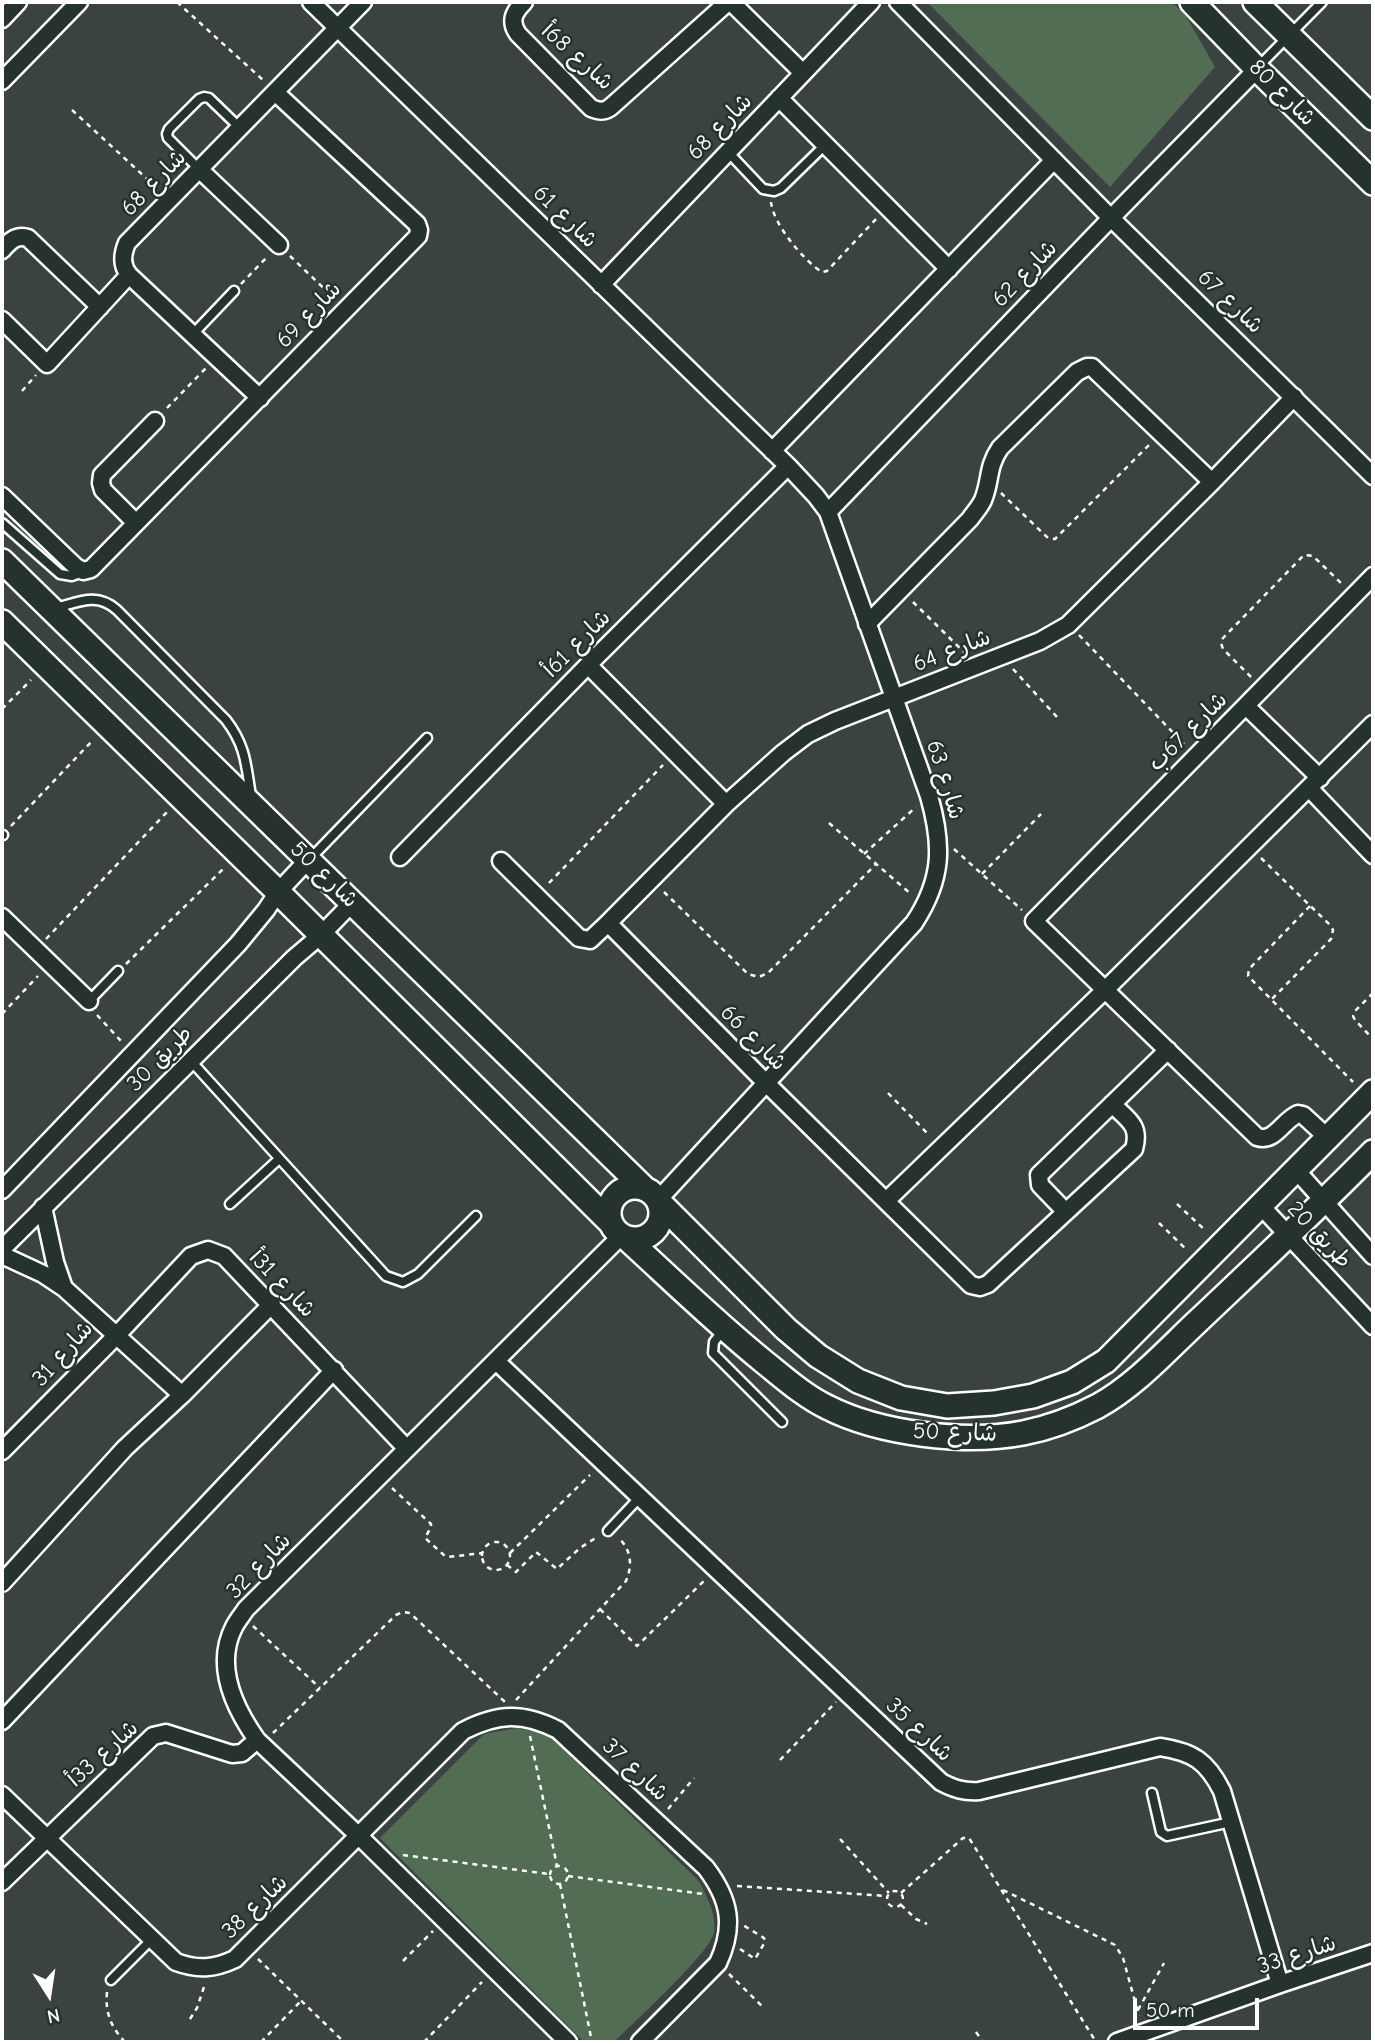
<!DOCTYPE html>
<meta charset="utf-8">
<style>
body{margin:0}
#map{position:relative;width:1375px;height:2044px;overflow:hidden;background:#3a4242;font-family:"Comic Neue",sans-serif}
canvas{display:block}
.frame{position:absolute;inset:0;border:4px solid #fff;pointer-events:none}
.north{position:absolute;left:14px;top:1960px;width:70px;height:70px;-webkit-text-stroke:5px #26332d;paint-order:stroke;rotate:168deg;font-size:19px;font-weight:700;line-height:28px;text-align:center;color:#fff}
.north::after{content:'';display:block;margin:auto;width:24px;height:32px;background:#fff;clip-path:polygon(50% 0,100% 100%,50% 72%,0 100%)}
.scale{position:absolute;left:1133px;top:1998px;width:126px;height:32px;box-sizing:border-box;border:4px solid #fff;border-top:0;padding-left:9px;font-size:21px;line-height:24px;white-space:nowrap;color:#fff;-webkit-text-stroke:5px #26332d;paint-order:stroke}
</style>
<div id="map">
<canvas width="1375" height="2044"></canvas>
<div class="frame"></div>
<div class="north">N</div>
<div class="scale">50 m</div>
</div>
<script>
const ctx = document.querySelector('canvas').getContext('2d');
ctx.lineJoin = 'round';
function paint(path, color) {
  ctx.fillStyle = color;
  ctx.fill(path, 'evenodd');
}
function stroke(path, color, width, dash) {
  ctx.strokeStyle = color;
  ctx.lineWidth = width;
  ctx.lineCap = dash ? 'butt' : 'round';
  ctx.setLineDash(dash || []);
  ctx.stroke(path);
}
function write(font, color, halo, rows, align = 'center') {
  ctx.font = font + ' "Comic Neue","Playpen Sans Arabic",sans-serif';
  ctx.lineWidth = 5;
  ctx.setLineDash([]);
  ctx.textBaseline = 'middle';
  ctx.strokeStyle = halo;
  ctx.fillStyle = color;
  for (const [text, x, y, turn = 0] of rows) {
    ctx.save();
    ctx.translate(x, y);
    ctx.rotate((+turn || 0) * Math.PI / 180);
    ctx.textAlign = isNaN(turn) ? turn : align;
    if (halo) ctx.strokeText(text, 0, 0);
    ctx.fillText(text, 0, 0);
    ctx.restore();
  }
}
const green = new Path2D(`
 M927 2H1172L1186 16 1215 67 1110 187Z
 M517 1728 548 1735 699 1881C707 1897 717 1915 714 1933 709 1954 633 2023 614 2042H584L380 1838 484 1734Z`);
const path = new Path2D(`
 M177 2 263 80
 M72 110 157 188
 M771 202C773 224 804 261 822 272L827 271 877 218
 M290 256 334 298
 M241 284 268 256
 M22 391 36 375
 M167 408 206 368
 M1001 493 1048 538 1055 539 1150 444
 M913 602 966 654
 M1079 635 1184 744
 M1013 669 1057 717
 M1251 677 1223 649 1221 643 1223 638 1304 555 1313 556 1342 584
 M2 709 31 680
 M829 823 912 895
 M11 826 93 740
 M954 849 1022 910
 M864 854 916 807
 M1261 858 1330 925 1333 930 1331 939 1271 1000
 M982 874 1041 814
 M549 883 663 765
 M664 892 748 974 759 977 768 973 876 864
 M1310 906 1249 969 1248 976 1353 1082
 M46 939 167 812
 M126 964 224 868
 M1373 993 1355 1011 1353 1016 1355 1020 1373 1039
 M2 1014 38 976
 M97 1015 121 1041
 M888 1093 929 1135
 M1177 1204 1206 1231
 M1159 1223 1187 1250
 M392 1488 431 1524V1527L425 1538 445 1556 448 1557 483 1553
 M482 1556a14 14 0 1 1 28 0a14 14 0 1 1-28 0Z
 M510 1553 590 1475
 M507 1565 516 1572 536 1552 557 1569 580 1548 597 1537
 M600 1609 637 1646 705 1580
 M253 1626 320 1688
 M516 1700 626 1581C633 1564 631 1550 618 1537
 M273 1733 396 1615 403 1612 410 1613 505 1702
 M530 1736 557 1866
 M780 1760 836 1702
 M668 1809 694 1778
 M840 1839 889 1893
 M403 1855 549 1874
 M550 1875a9 9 0 1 1 18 0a9 9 0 1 1-18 0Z
 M568 1876 703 1894
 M560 1884 592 2042
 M737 1886 887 1896
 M1003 1890 1115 1945 1123 1958 1139 2016
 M887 1899a8 8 0 1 1 16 0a8 8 0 1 1-16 0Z
 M901 1893 963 1838H969L1096 2042
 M901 1905 916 1919 927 1924
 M740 1949 755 1959 765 1942 764 1938 743 1925
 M258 1959 344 2042
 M403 1961 433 1931
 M729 1974 764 2008
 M107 1992C105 2013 111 2027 125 2042
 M1138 2010 1164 1963
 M190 2019 197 2008 205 1984
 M976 2032 983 2042
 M261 2042 300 2002
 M424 2042 482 1982`);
const lane = new Path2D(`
 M1258 67 1322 2
 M728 152 763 189 774 191 781 188 825 145
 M199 169 168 138 167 134 169 129 199 99 204 97 209 98 240 128
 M193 334 234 291
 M2 523 60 574 72 576 83 572
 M56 608C79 602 97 592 117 610L226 720C246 746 246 765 251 796
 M2 835H3
 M310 859 427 738
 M89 1001 118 971
 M191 1061 386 1276 403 1282 418 1274 476 1216
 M230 1204 279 1159
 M724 1329 714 1342 713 1353 782 1422
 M608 1531 640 1497
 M1152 1793 1161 1832 1167 1836 1231 1822
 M111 1980 152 1939`);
const street = new Path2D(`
 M311 2 788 466 816 496 828 512 929 796C943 845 943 879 914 923L658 1200
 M524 2C514 12 509 21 518 34L591 108C600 112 606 112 613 105L728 2
 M731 2 803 73
 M898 2 1111 218 1373 476
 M2 19 18 2
 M2 81 79 2
 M779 98 949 269
 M199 169 279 245
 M2 250C9 242 16 234 28 238L100 307
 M601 285 871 2
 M2 320 47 364 129 275
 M260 398 129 275C121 265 122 255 127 243L363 2
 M772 451 1054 160
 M2 496 76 567 83 571 91 569 418 236 419 230 417 224 275 92
 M828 512 1111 218 1257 69
 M136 523 103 490 101 483 102 475 155 421
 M867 624 970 519C974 513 980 507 983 500 991 481 987 467 1000 448L1077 372 1087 367H1092L1096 371 1212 482
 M588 665 726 804
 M1246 706 1320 778
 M1309 788 1373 855
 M400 857 588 665 788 466
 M501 861 579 938 590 940 608 923 766 1083 971 1285 980 1287 988 1284 1134 1149C1141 1125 1127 1119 1112 1104
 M2 917 89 1001
 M608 923 726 804 783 753 808 734 835 721 1040 641 1068 625 1212 482 1294 397
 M1328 1138 1303 1115 1298 1114C1283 1120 1275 1143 1257 1137L1034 921 1373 576
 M1296 1170 1373 1256
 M2 1190 238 944 266 910 278 892 308 860
 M886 1201 1106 989 1373 724
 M1261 1206 1373 1326
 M43 1207 55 1262 64 1288
 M1066 1212 1040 1185 1039 1175 1168 1050
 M2 1249 294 958 321 935 352 903
 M2 1255 43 1274 64 1288 182 1395
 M496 1361 941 1782C954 1789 964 1792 979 1791L1160 1747C1193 1752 1207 1761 1222 1791L1280 1984
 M2 1451 116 1336 191 1256 208 1250 224 1256 407 1449
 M2 1583 125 1448 182 1395 272 1304
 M2 1721 334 1370
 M2 1795 176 1962C198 1970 214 1969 235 1959L463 1731C498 1713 523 1712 558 1730L706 1868C730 1900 735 1926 718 1963L640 2042
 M2 1882 153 1736 166 1733 232 1754 242 1753 257 1740
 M568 2042 359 1836 257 1740C235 1709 214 1666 234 1627 237 1621 242 1615 246 1609L622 1235
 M1117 2042 1280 1984 1373 1953`);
const secondary = new Path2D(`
 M1192 2 1257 69 1373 183
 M1255 2 1373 118
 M2 561 645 1189
 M2 622 278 892 611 1223
 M609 1213a26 26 0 1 1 52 0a26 26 0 1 1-52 0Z
 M659 1202 786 1329 818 1356 858 1381 901 1398 947 1406 994 1403 1033 1396 1072 1382 1106 1361 1373 1092
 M625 1237C671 1279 715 1322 763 1361 783 1377 804 1396 827 1407 880 1434 965 1444 1023 1433 1049 1428 1075 1418 1098 1406 1136 1385 1167 1350 1198 1321 1257 1265 1316 1210 1373 1152`);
const streetNames = [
 ["شارع 68أ",577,57,42],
 ["شارع 80",1282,93,45],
 ["شارع 68",720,127,-46],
 ["شارع 68",154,183,-46],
 ["شارع 61",565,217,44],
 ["شارع 62",1025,274,-46],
 ["شارع 67",1230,302,44],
 ["شارع 69",309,315,-46],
 ["شارع 61أ",577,644,-45],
 ["شارع 64",952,651,-21],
 ["شارع 67ب",1188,732,-45],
 ["شارع 63",945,780,73],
 ["شارع 50",324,875,44],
 ["شارع 66",753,1038,45],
 ["طريق 30",160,1059,-45],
 ["طريق 20",1319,1235,47],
 ["شارع 31أ",282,1284,46],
 ["شارع 31",63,1354,-48],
 ["شارع 50",955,1433,2],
 ["شارع 32",259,1566,-46],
 ["شارع 35",919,1730,43],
 ["شارع 33أ",103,1754,-42],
 ["شارع 37",635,1770,43],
 ["شارع 38",255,1907,-44],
 ["شارع 33",1297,1955,-18]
];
paint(green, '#526d54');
stroke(lane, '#fff', 13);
stroke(street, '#fff', 21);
stroke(secondary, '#fff', 28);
stroke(path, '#fff', 2.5, [5, 5]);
stroke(lane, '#26332d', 8);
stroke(street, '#26332d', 16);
stroke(secondary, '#26332d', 23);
write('23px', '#fff', '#26332d', streetNames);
</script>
